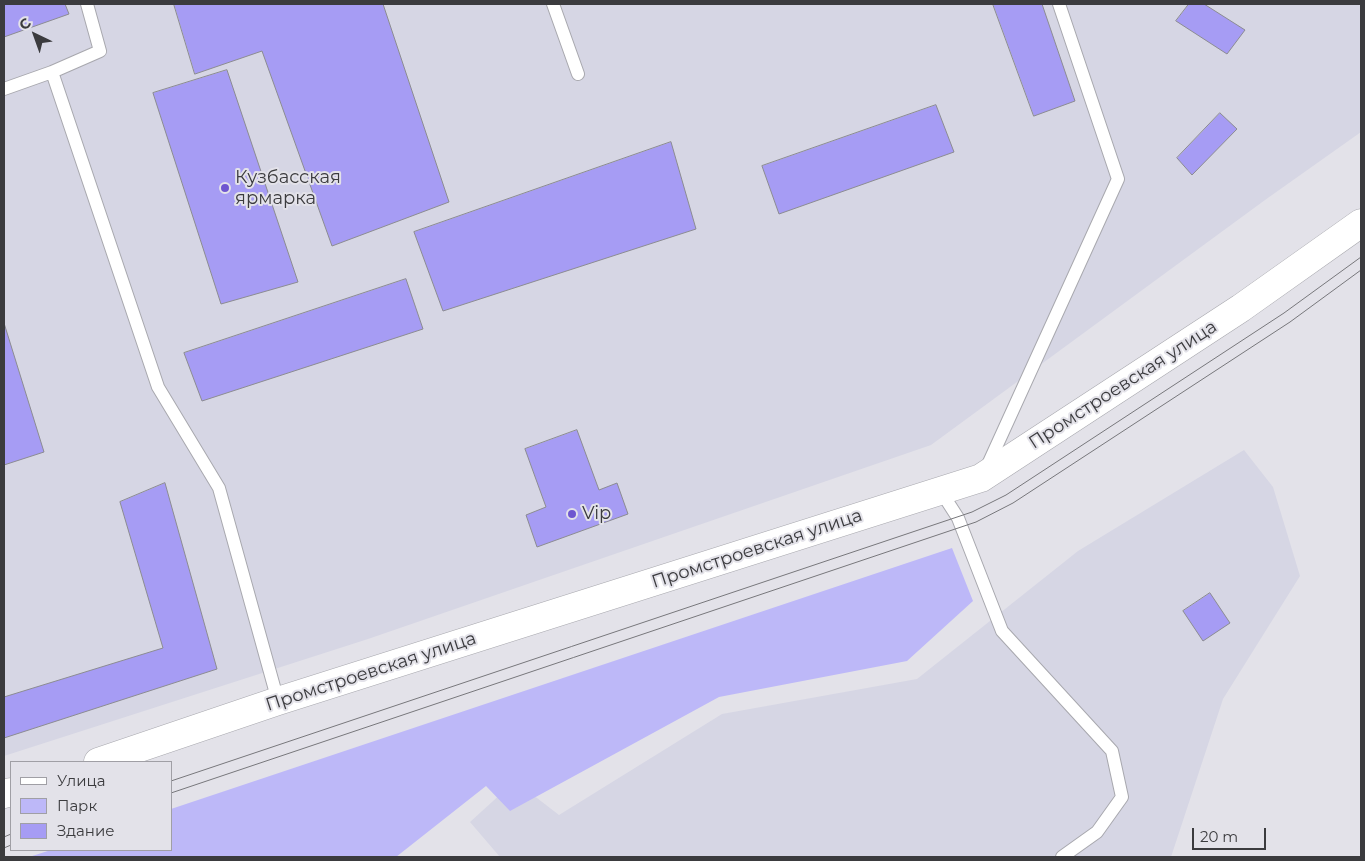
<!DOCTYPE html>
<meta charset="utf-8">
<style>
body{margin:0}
#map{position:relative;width:1365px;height:861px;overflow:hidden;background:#e3e2e9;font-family:Montserrat,sans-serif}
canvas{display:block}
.frame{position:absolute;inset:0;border:5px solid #3b3b3e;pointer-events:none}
.legend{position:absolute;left:10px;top:761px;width:162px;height:90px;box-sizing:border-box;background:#e3e2e9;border:1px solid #a09fa5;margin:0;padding:6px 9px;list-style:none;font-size:15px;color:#3b3b3e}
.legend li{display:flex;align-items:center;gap:10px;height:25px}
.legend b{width:25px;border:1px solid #a09fa5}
.north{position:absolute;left:10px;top:10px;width:50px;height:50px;-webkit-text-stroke:4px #e3e2e9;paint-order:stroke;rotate:318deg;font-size:14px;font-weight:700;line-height:20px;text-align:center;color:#3b3b3e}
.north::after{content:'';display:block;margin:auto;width:18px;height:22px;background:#3b3b3e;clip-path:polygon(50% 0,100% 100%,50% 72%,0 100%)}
.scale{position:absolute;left:1192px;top:828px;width:74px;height:22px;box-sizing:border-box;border:2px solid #3b3b3e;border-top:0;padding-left:6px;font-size:15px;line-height:18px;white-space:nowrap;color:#3b3b3e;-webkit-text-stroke:4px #e3e2e9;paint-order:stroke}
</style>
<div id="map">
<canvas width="1365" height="861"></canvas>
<div class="frame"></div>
<ul class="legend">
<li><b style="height:6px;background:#fff"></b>Улица</li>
<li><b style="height:14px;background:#bdb8f8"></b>Парк</li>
<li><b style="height:14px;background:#a69cf4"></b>Здание</li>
</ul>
<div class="north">С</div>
<div class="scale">20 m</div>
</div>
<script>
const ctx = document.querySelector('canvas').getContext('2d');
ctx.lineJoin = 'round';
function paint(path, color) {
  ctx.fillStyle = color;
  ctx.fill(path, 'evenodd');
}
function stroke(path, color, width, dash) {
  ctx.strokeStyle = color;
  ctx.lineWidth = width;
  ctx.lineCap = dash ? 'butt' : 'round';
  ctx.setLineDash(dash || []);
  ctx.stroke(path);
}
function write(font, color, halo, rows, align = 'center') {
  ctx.font = font + ' Montserrat,sans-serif';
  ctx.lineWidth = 4;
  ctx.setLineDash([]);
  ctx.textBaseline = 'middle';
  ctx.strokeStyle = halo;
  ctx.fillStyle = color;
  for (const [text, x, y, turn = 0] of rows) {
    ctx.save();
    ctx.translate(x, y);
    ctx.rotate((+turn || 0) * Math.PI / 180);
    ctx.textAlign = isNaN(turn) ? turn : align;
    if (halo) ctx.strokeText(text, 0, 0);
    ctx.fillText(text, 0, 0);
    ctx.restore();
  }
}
const built = new Path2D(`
 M4 4H1361V132L1265 200 931 445 368 639 4 756Z
 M1244 450 1273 487 1300 576 1223 699 1171 857H500L470 822 515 781 559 815 722 714 917 679 1078 551Z`);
const green = new Path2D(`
 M952 548 973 601 907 661 719 697 510 811 486 786 396 857H29L51 850H171V809Z`);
const building = new Path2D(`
 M4 4H65L69 14 4 37Z
 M174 4H383L449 202 332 246 262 51 195 74Z
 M993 4H1042L1075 101 1034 116Z
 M1189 4H1204L1245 30 1227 54 1176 21Z
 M227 70 298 282 221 304 153 93Z
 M936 105 954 152 779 214 762 166Z
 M1220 113 1237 129 1192 175 1177 158Z
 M671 142 696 229 443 311 414 232Z
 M406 279 423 329 202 401 184 353Z
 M4 323 44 452 4 465Z
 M577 430 599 490 617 483 628 514 537 547 526 515 546 507 525 449Z
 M165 483 217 669 4 738V697L163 648 120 502Z
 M1210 593 1230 623 1203 641 1183 611Z`);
const service = new Path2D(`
 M87 4 100 51 52 72 158 387 219 488 278 701
 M553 4 578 74
 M4 89 52 72
 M986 469 1118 179 1059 4
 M940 490 958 518 1002 631 1112 751 1122 797 1097 832 1062 857`);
const tertiary = new Path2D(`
 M98 762 278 701 981 478 1241 308 1361 223
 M4 794 11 792`);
const tram = new Path2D(`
 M171 781 972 512 1006 495 1284 313 1361 257
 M171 793 976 522 1013 503 1290 322 1361 270
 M4 837 11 834
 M4 848 11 845`);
const markers = [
 [225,188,5,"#6e56d0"],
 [572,514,5,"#6e56d0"]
];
const poiNames = [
 ["Кузбасская",235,178],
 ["ярмарка",235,199],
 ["Vip",582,514]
];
const streetNames = [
 ["Промстроевская улица",1123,385,-33],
 ["Промстроевская улица",757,549,-18],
 ["Промстроевская улица",371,672,-18]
];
paint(built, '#d6d6e4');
paint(green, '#bdb8f8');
paint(building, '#a69cf4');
stroke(building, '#8c8c92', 1);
stroke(service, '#a8a8ae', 14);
stroke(tertiary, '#a8a8ae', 29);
stroke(service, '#fff', 12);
stroke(tertiary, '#fff', 28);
stroke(tram, '#77777b', 1);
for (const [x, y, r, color] of markers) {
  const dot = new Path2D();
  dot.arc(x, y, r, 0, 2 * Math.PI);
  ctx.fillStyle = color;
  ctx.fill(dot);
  stroke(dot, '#e3e2e9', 2);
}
write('18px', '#3b3b3e', '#e3e2e9', poiNames, 'left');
write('18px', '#3b3b3e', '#e3e2e9', streetNames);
</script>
